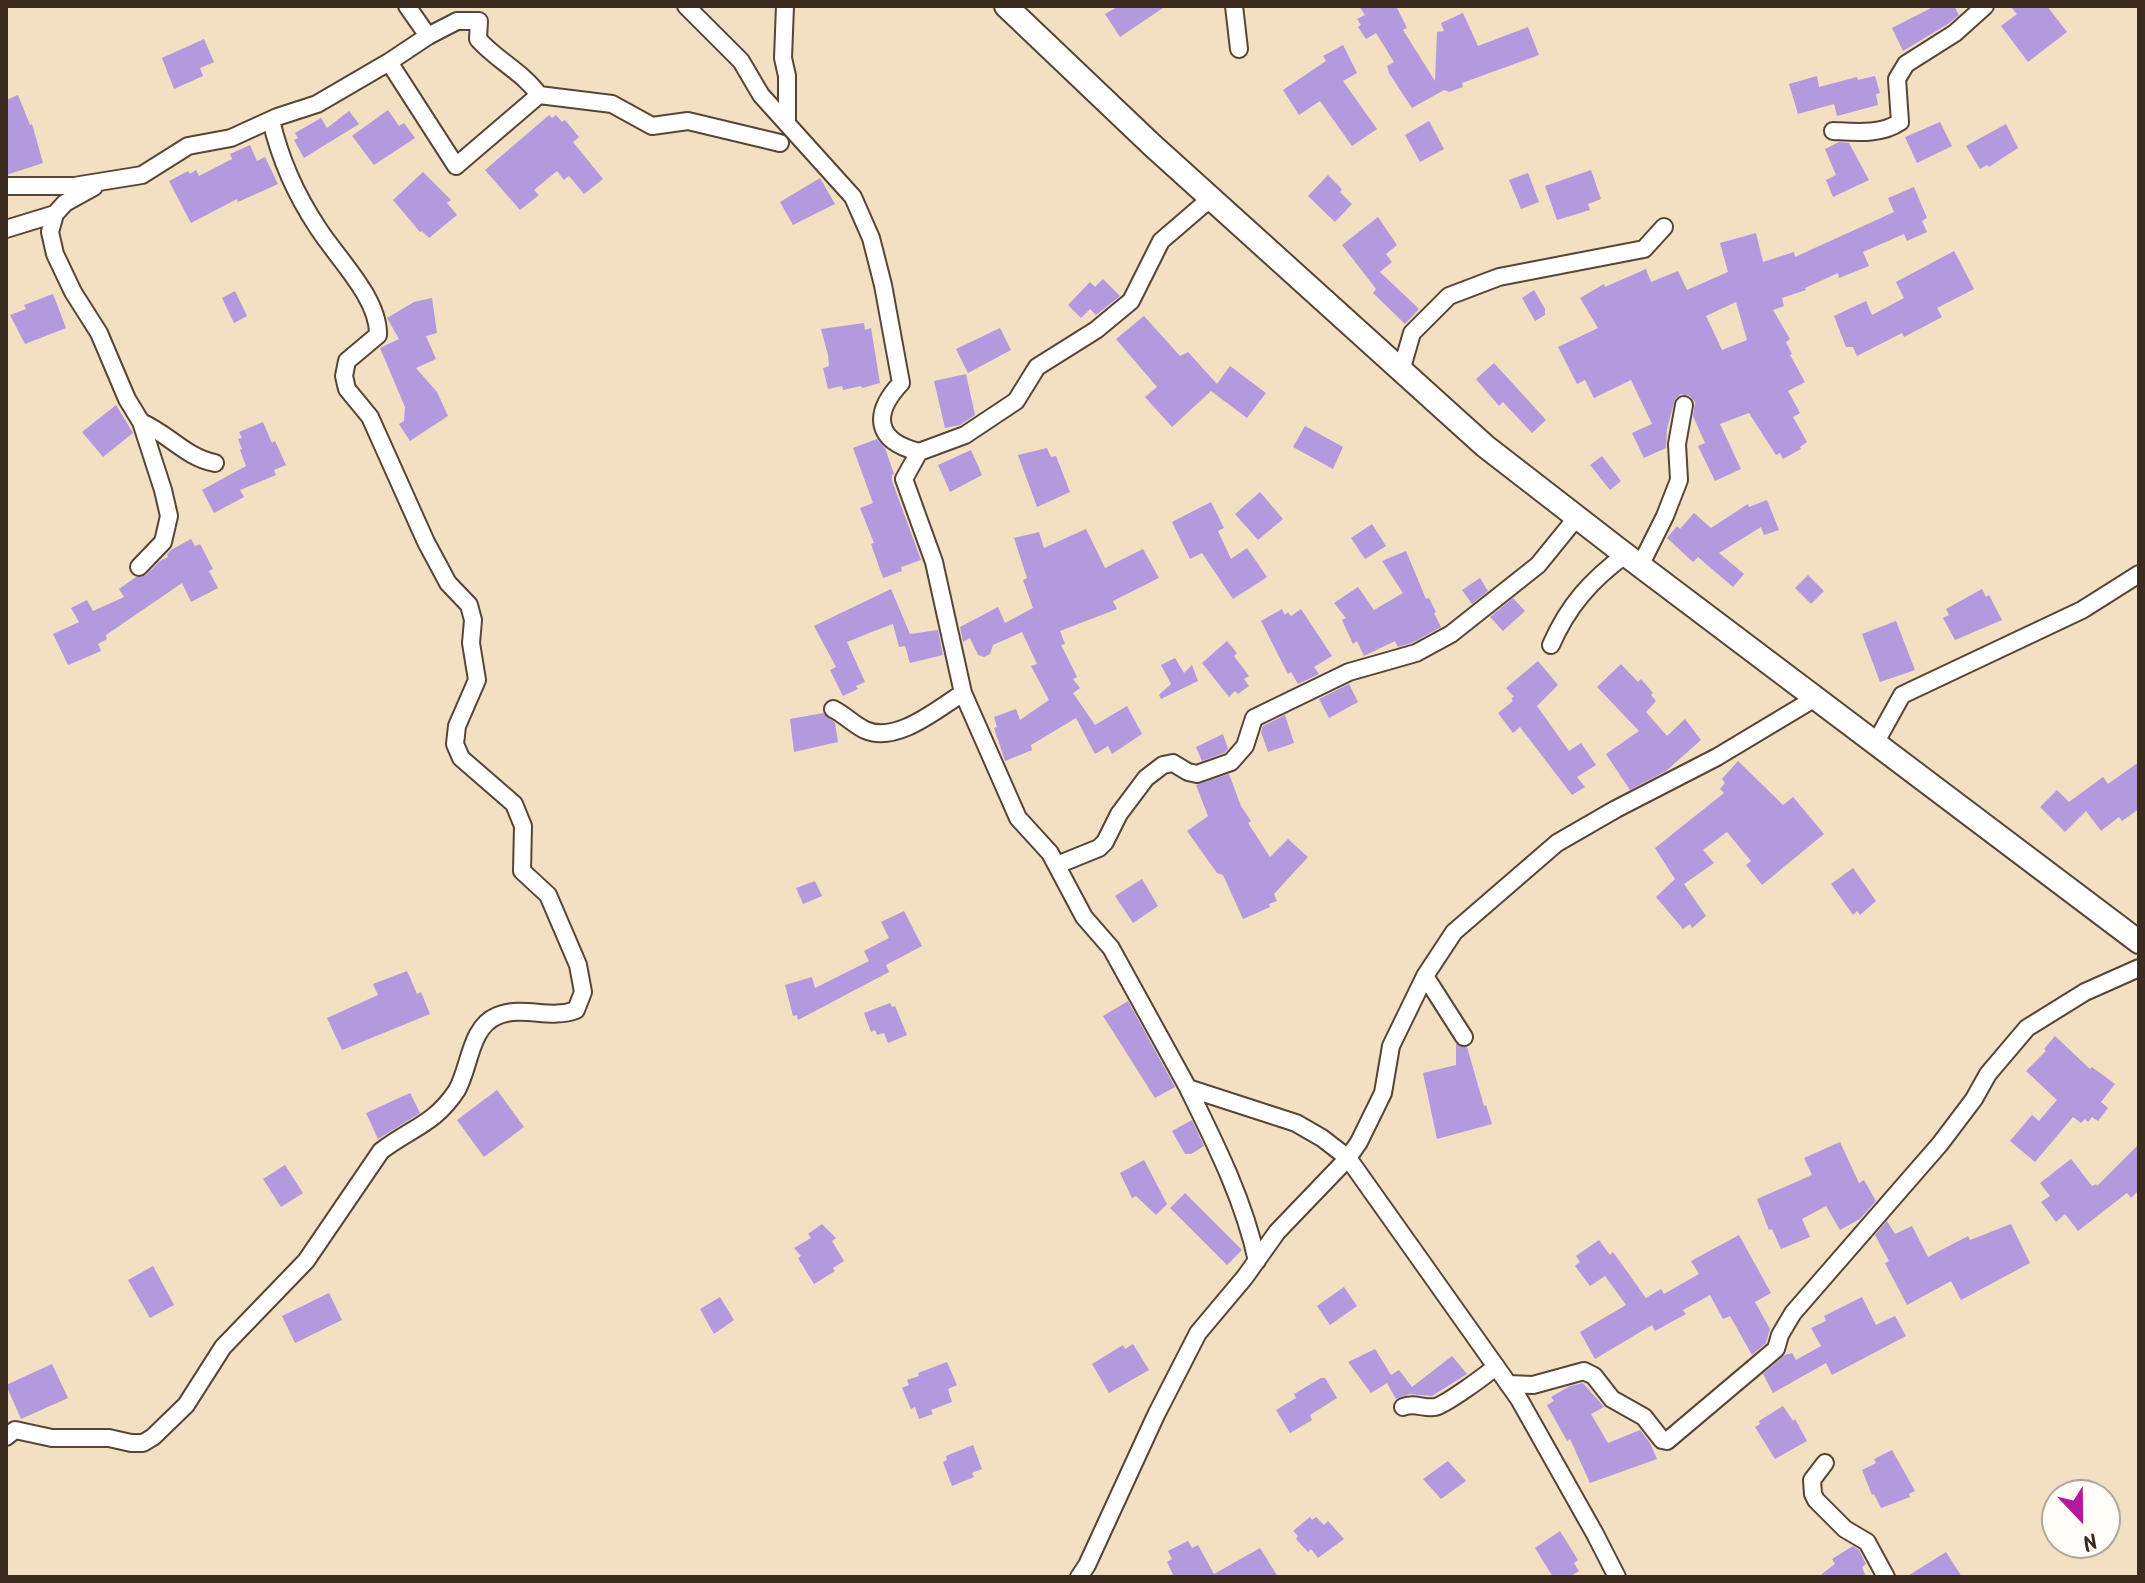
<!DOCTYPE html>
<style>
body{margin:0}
#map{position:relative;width:2145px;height:1583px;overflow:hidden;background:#f3dfc2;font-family:Kalam,sans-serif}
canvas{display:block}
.frame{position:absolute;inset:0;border:8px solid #3b2a1e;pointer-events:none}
.north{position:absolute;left:2041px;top:1479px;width:80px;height:80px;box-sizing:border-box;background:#fdfcf7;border:2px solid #afa8a0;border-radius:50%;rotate:158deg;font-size:22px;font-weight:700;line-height:32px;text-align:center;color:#3b2a1e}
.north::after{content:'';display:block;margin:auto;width:28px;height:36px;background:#b5179e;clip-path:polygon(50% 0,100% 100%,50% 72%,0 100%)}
</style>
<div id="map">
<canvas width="2145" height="1583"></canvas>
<div class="frame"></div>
<div class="north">N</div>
</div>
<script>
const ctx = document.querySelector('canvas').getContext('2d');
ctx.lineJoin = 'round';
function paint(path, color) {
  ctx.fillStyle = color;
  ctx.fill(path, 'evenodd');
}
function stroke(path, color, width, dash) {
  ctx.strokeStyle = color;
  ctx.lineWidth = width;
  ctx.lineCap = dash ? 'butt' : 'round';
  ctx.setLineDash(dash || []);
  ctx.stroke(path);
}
const building = new Path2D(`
 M1119 6H1166L1120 37 1105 14Z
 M1359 6H1396L1407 28 1403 30 1435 81 1437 32 1444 31 1441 23 1463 13 1478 46 1528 27 1539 55 1462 83 1463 87 1449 92 1444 90 1412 108 1389 73 1387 66 1394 62 1376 33 1366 39 1358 27 1361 25 1357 19 1365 15Z
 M1935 6H1954L1959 15 1948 24 1903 51 1892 28Z
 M2010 6H2047L2067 32 2028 62 2001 26 2017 14Z
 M204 39 214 62 200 68 203 76 174 89 162 58Z
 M1343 45 1357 73 1343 81 1377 129 1352 146 1320 101 1299 115 1283 90 1326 61 1323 56Z
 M1817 76 1819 87 1857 77 1858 80 1875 76 1880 93 1876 94 1878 105 1837 116 1834 104 1798 114 1789 84Z
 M18 95 30 125 32 124 43 163 6 175V100Z
 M388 110 399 126 404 123 415 138 374 165 352 136Z
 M349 111 359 124 304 158 294 140 298 138 295 133 321 118 327 128Z
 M549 115 552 118 556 115 562 122 565 120 579 137 573 142 603 179 584 194 569 176 564 180 557 171 534 190 539 195 520 210 485 170Z
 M1429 121 1444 149 1420 162 1405 135Z
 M1940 122 1952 146 1917 163 1905 137Z
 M2006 124 2018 148 1989 167 1987 165 1980 169 1966 146Z
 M1839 142 1849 143 1869 180 1833 197 1826 180 1836 175 1825 149Z
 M250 145 257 161 265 157 278 184 238 202 237 199 191 223 169 181 188 171 190 174 196 170 199 176 232 159 230 154Z
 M1591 170 1601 199 1588 204 1590 210 1557 220 1545 186Z
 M423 172 451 200 447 203 457 215 429 238 422 231 420 232 393 200Z
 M1528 173 1539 202 1521 209 1509 180Z
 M1328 175 1342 189 1340 192 1352 204 1335 222 1308 196Z
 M820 178 835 204 793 225 780 202Z
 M1914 187 1927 218 1922 221 1927 232 1907 241 1904 234 1863 252 1869 266 1839 278 1838 273 1805 288 1806 290 1782 298 1784 306 1773 310 1790 339 1786 342 1792 354 1790 355 1805 382 1788 391 1800 413 1793 417 1807 442 1800 447 1801 449 1783 459 1780 453 1776 455 1749 413 1720 424 1741 469 1715 481 1698 446 1705 443 1693 416 1695 402 1690 396 1681 394 1675 399 1667 429 1666 448 1644 458 1632 433 1652 424 1631 380 1594 398 1585 380 1577 384 1558 347 1598 328 1580 298 1604 284 1605 287 1646 269 1651 282 1678 271 1687 290 1728 272 1720 243 1756 233 1763 262 1794 252 1795 257 1894 212 1888 198ZM1736 302 1747 340 1722 350 1706 316Z
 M1378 217 1397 245 1386 254 1392 262 1380 272 1419 309 1405 324 1373 293 1376 289 1342 245Z
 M1954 251 1974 289 1937 308 1942 317 1904 337 1902 333 1857 356 1853 347H1846L1834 316 1866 301 1872 315 1904 298 1896 282Z
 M1103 279 1120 296 1096 315 1090 309 1081 318 1068 305 1090 282 1095 287Z
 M1534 290 1545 309V315L1535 321 1522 298Z
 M235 291 247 316 234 323 222 298Z
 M53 294 66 328 25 344 10 315 26 309 24 305Z
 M432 298 437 333 426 336 436 359 416 368 437 392 448 416 410 441 399 424 404 421 405 407 380 348 399 339 387 318 414 302Z
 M1144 316 1180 356 1188 352 1217 384 1230 366 1266 393 1247 418 1211 391 1172 427 1145 397 1157 387 1116 339Z
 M864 323 865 330 871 328 880 383 862 388 861 386 843 390 842 386 828 389 823 368 829 366 828 355 821 329Z
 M1000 328 1011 350 968 373 956 349Z
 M1494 363 1546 420 1532 433 1503 402 1499 406 1476 379Z
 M966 374 975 415 960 425 945 428 934 381Z
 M116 405 133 433 103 457 82 432Z
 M263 422 272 443 275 441 286 465 274 470 276 475 240 490 244 497 214 513 202 490 246 466 240 450 242 449 238 439 242 438 239 432Z
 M1305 426 1343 447 1333 469 1293 447Z
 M877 439 885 448 894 474 892 475V481L921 560 901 567 902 571 883 578 871 544 874 543 860 508 873 503 853 448Z
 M1047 448 1051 457 1056 456 1070 492 1037 507 1018 455Z
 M971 450 982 475 950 492 938 465Z
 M1602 456 1621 481 1610 490 1590 465Z
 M1260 492 1283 519 1258 540 1235 514Z
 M1767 500 1779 530 1764 535 1761 527 1719 553 1744 574 1733 587 1698 557 1693 562 1667 538 1677 526 1680 529 1694 513 1711 528 1748 504 1749 507Z
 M1211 502 1224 528 1218 531 1231 559 1247 548 1267 577 1233 599 1202 553 1190 559 1172 522Z
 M1372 524 1386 546 1365 559 1351 538Z
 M1086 529 1105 568 1143 549 1159 578 1113 601 1117 609 1060 631 1065 644 1061 645 1077 677 1073 679 1080 688 1073 693 1095 725 1127 706 1142 734 1112 754 1108 746 1095 754 1076 718 1031 745 1032 750 1005 761 994 728 997 727 994 717 1016 709 1020 720 1049 700 1031 666 1037 664 1022 632 993 645 990 654 984 657 978 655 970 638 963 642 960 627 998 607 1005 623 1033 608 1023 580 1027 578 1014 538 1039 532 1044 548Z
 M191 539 195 546 200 544 213 569 209 571 218 588 191 602 182 583 106 635 107 639 98 644 101 651 68 665 53 634 79 622 71 608 87 600 93 611 124 597 119 589 136 577 146 575 160 561 168 557 167 554 171 550Z
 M1406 551 1426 599 1429 598 1436 612 1434 613 1441 627 1412 643 1398 647 1395 641 1364 656 1357 641 1353 644 1342 620 1346 618 1334 603 1358 587 1374 610 1403 593 1382 561Z
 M1808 575 1824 591 1811 604 1795 588Z
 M1480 578 1488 591 1472 604 1462 590Z
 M891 589 910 634 938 630 943 655 910 663 905 646 899 647 893 624 874 631 847 642 865 682 856 686 858 689 843 696 830 670 836 667 814 626Z
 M1982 589 1986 597 1989 595 2002 620 1955 640 1943 618 1949 615 1946 609Z
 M1513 598 1525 611 1503 631 1490 617Z
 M1282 609 1285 615 1288 612 1291 616 1301 609 1332 656 1314 667 1319 674 1298 684 1291 672 1288 674 1261 621Z
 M1896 621 1915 670 1880 682 1862 634Z
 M1227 641 1237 653 1234 656 1249 676 1244 679 1249 686 1238 694 1235 691 1229 697 1202 663Z
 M1175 658 1184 673 1192 665 1198 681 1161 699 1159 695 1171 684 1161 665Z
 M1538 661 1558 685 1537 706 1569 751 1581 743 1596 765 1577 777 1585 787 1572 795 1520 727 1513 733 1498 713 1513 701 1511 698 1514 697 1506 688Z
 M1621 664 1638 682 1641 679 1653 693 1651 695 1656 701 1646 712 1667 736 1685 719 1701 740 1666 771 1630 790 1606 754 1639 731 1597 687Z
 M1349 684 1358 702 1329 718 1319 699Z
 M823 713 835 723 838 742 794 752 790 719Z
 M1285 715 1294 743 1268 752 1261 732 1263 726Z
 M1223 734 1228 749 1224 753 1202 761 1196 747Z
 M1738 761 1783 805 1793 797 1824 834 1762 885 1746 865 1751 861 1727 832 1703 850 1714 863 1684 884 1706 916 1692 928 1690 924 1683 929 1656 897 1675 879 1655 848 1724 793 1720 789 1725 783 1722 779Z
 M2139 762V809L2122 821 2119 817 2101 831 2086 811 2065 832 2040 807 2057 790 2069 802 2103 777 2108 784Z
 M1229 774 1241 806 1251 821 1248 823 1270 857 1288 839 1308 857 1274 894 1277 901 1269 904 1270 907 1243 919 1223 875 1217 873 1187 831 1208 816 1196 785Z
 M1853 868 1876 901 1860 915 1857 911 1853 915 1831 884Z
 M1142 879 1158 906 1133 923 1115 896Z
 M815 881 822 896 803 904 796 888Z
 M904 911 922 946 886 965 889 972 798 1020 797 1015 793 1016 785 985 812 977 815 988 869 961 864 951 889 938 881 922Z
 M407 971 417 994 421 992 430 1014 342 1050 327 1018 378 995 373 984Z
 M1128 1001 1175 1087 1155 1098 1103 1016Z
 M890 1003 892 1007 895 1006 907 1035 888 1043 884 1033 877 1035 875 1030 871 1032 864 1013Z
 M2055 1036 2090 1069 2092 1067 2115 1084 2101 1102 2108 1108 2098 1121 2092 1117 2088 1122 2085 1119 2081 1123 2073 1117 2035 1162 2010 1141 2032 1115 2039 1121 2057 1100 2026 1071 2046 1051 2044 1049Z
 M1456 1044 1467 1047 1484 1106 1486 1105 1492 1124 1437 1139 1423 1073 1456 1065Z
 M497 1090 524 1127 484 1157 457 1120Z
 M410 1093 420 1113 378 1139 366 1113Z
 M1192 1120 1204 1146 1191 1154H1185L1172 1131Z
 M1840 1142 1859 1183 1864 1180 1876 1201 1860 1219 1840 1230 1826 1206 1802 1219 1810 1237 1781 1249 1772 1229 1769 1230 1757 1199 1812 1175 1804 1158Z
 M2139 1144V1190L2131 1198 2127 1193 2078 1231 2065 1214 2056 1222 2041 1202 2050 1196 2040 1183 2071 1159 2092 1186 2096 1184 2097 1186Z
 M1144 1160 1167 1204 1156 1215 1136 1196 1132 1198 1120 1173Z
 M285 1165 303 1193 281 1207 263 1179Z
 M1185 1193 1242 1250 1227 1265 1170 1208Z
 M1887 1221 1895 1234 1912 1226 1928 1257 1968 1236 1970 1240 2011 1224 2030 1263 1961 1300 1951 1281 1907 1305 1885 1263 1889 1261 1875 1235Z
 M822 1224 836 1238 832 1241 844 1261 833 1268 835 1271 814 1284 798 1258 801 1256 794 1248 811 1238 808 1234Z
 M1739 1235 1771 1293 1755 1302 1770 1329 1766 1343 1752 1355 1730 1316 1723 1319 1710 1295 1683 1310 1686 1314 1655 1331 1652 1325 1595 1359 1580 1332 1626 1305 1605 1276 1590 1286 1575 1266 1580 1262 1576 1256 1599 1240 1610 1255 1613 1252 1646 1298 1661 1289 1664 1294 1699 1274 1691 1261Z
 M153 1266 174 1305 150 1318 128 1280Z
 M1344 1287 1357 1306 1330 1325 1317 1306Z
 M329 1293 342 1320 295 1343 282 1316Z
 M720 1297 734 1320 714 1334 700 1309Z
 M1862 1297 1876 1325 1895 1316 1906 1336 1832 1375 1826 1363 1773 1393 1763 1374 1785 1355 1792 1353 1796 1360 1821 1346 1811 1328 1826 1321 1824 1316Z
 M1133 1344 1149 1370 1109 1393 1092 1364 1123 1345 1125 1349Z
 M1375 1349 1391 1375 1399 1370 1412 1387 1452 1356 1467 1374 1432 1396 1410 1394 1396 1399 1387 1383 1371 1393 1348 1362Z
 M947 1362 957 1385 948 1389 952 1402 931 1410 933 1414 919 1419 915 1407 911 1409 902 1388 909 1385 907 1380 919 1376 918 1373Z
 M52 1364 68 1398 21 1419 6 1385Z
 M1321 1378H1325L1337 1398 1310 1415 1312 1420 1290 1433 1276 1410 1296 1398 1294 1394Z
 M1583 1383 1604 1407 1591 1414 1608 1443 1640 1430 1650 1443 1657 1459 1590 1483 1570 1439 1567 1441 1547 1405 1554 1401 1551 1397 1570 1386Z
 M1783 1406 1793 1421 1795 1419 1807 1441 1775 1459 1755 1427 1760 1424 1759 1421Z
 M973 1445 982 1469 972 1473 974 1477 952 1486 943 1462 947 1460 946 1456Z
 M1892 1450 1915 1491 1909 1494 1910 1497 1881 1508 1874 1494 1872 1495 1862 1470 1876 1463 1874 1459Z
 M1448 1461 1466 1481 1441 1499 1423 1479Z
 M1310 1517 1312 1520 1316 1517 1324 1525 1328 1521 1344 1539 1318 1558 1311 1549 1308 1552 1296 1539 1298 1536 1293 1531Z
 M1560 1531 1578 1560 1574 1563 1579 1571 1569 1577H1553L1535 1548Z
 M1188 1541 1192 1548 1198 1545 1214 1574 1260 1548 1278 1577H1174L1167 1562 1172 1559 1168 1551Z
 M1853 1546 1859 1550 1866 1564 1862 1567 1866 1577H1818L1835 1564 1832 1559Z
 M1946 1552 1962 1577H1906Z`);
const minor = new Path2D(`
 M407 6 428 36 457 21H479L478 39C496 60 523 72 539 95L612 104 652 126 688 121 780 143
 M686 6 741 61 761 95 853 197 871 238 883 285 901 383C872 414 875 441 919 452
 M785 6 783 58 787 76V124
 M1234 6 1239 49
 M389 62 428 36
 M1833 131C1855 132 1881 135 1900 122L1897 79 1906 64 1955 33 1985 6
 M6 186H74L142 175 188 146 231 138 277 117 317 104 389 62 456 166 539 95
 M94 187 65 203 55 214 50 232 55 254 73 292 99 333 127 399 141 422 163 490 169 516 163 542 139 567
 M1211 198 1161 241 1131 301 1096 330 1037 367 1016 401 965 435 919 452 904 479 934 562 963 693 1018 818 1050 853 1084 917 1111 948 1188 1088 1296 1123 1322 1138 1348 1158 1519 1399 1595 1534 1617 1577
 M6 229 55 214
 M1401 371 1412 333 1449 296 1499 277 1644 249 1664 227
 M141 422C169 434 185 457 215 463
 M1640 566 1665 516 1679 480 1677 444 1684 405
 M1551 645C1568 606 1591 580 1625 555
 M833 709C845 715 853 724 865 730 897 744 937 709 963 693
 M1876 742 1902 695 2082 610 2139 574
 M1057 865 1099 848 1105 842 1119 814 1146 778 1163 765 1173 763 1188 772 1197 774 1231 762 1245 746 1254 718 1349 672 1416 653 1451 634 1538 565 1577 517
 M1425 976 1464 1037
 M1188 1088C1215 1143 1244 1200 1257 1261
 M1508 1384 1533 1385 1584 1371 1594 1376 1612 1399 1644 1417 1662 1440 1667 1441 1776 1349 1780 1335 1793 1313 1940 1144 1974 1099 1988 1074 2027 1028 2085 992 2139 968
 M1403 1407C1414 1402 1424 1409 1435 1407 1445 1405 1488 1374 1496 1366
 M6 1437 15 1430 52 1438H109L131 1443H143L153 1437 186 1405 223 1347 306 1261 381 1151C411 1128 435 1124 457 1090 470 1067 470 1027 497 1016 523 1005 550 1020 576 1010L583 992 578 965 548 895 522 871 523 826 514 804 461 758 455 744 457 726 477 680 471 643 473 620 469 605 448 583 426 542 370 417 347 389 344 376 347 361 378 335C379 298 337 258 318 228 296 195 280 159 271 120
 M1825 1463 1812 1480 1813 1494 1816 1500 1845 1529 1867 1542 1886 1577
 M1079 1577 1087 1565 1156 1415 1198 1333 1245 1277 1277 1232 1348 1158 1359 1142 1383 1093 1391 1046 1425 976 1454 932 1557 843 1616 809 1717 757 1817 697`);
const secondary = new Path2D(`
 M1006 6 1152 145 1485 446 1618 549 2139 942`);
paint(building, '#b399de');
stroke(minor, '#574537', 20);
stroke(secondary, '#574537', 26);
stroke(minor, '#fff', 16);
stroke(secondary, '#fff', 22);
</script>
